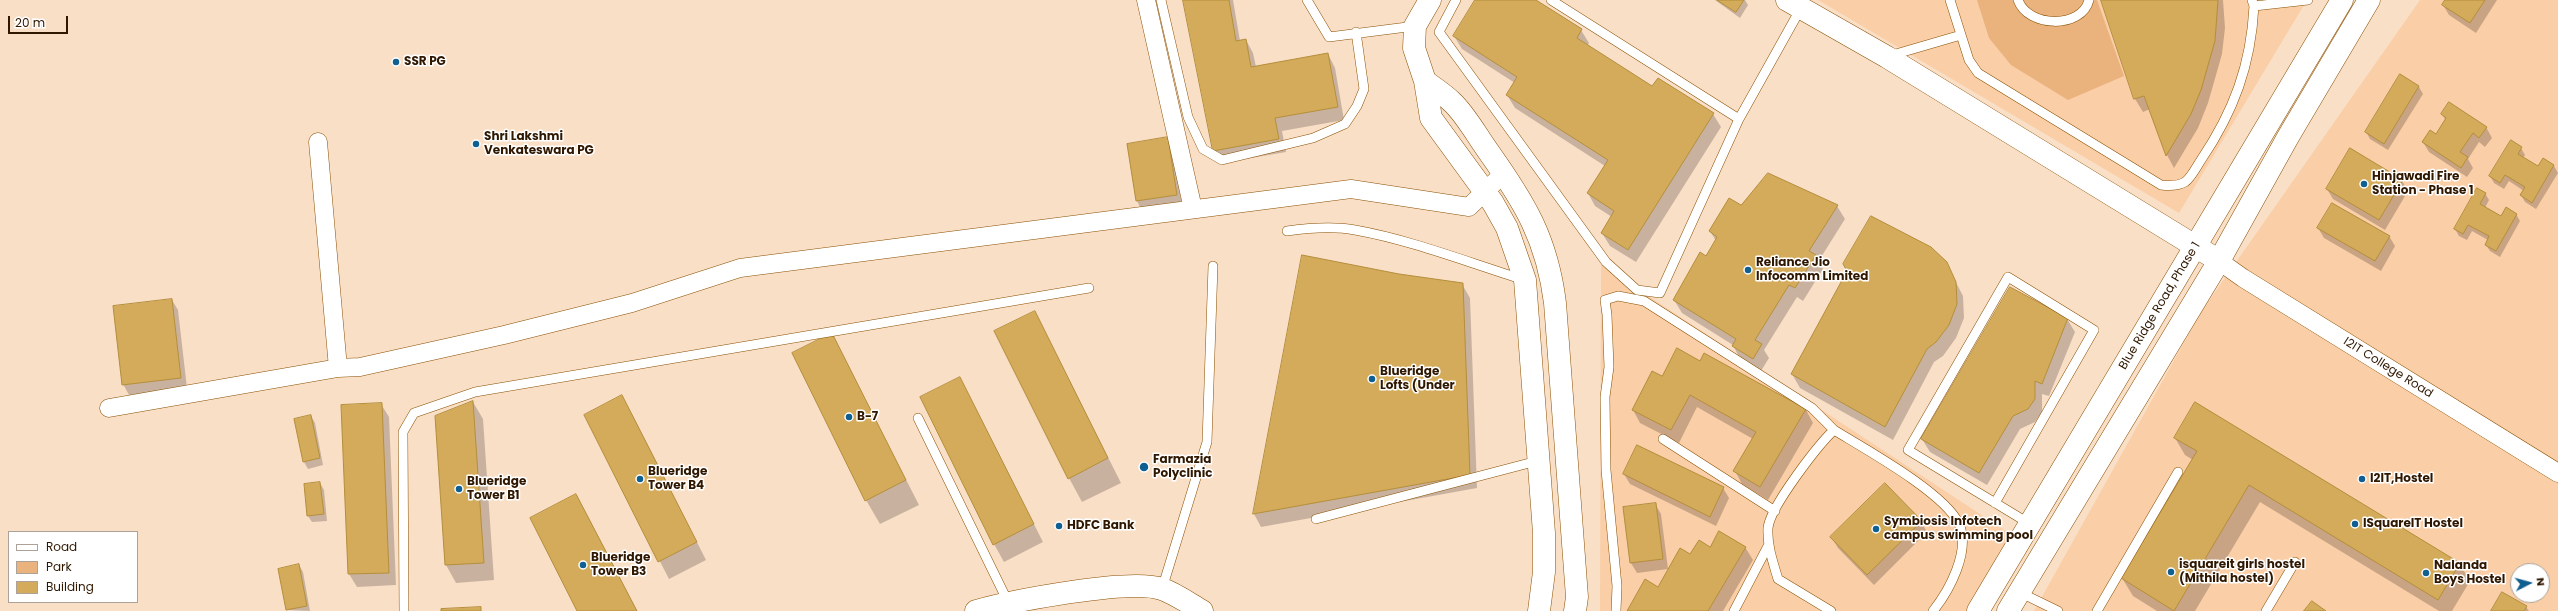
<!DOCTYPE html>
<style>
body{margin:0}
#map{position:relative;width:2558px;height:611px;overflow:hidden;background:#fadfc7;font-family:Poppins,sans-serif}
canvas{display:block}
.legend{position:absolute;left:8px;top:531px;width:130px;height:72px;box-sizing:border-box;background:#fff;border:1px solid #aca299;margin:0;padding:5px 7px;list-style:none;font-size:12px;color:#2f1700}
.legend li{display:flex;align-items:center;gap:8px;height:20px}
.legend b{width:20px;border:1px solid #aca299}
.north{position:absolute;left:2510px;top:563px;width:40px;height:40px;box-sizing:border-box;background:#fff;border:1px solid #aca299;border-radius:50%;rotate:84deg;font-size:11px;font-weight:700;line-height:16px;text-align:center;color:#2f1700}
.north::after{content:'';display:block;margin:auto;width:14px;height:18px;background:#0f5f91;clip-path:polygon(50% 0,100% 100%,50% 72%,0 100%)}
.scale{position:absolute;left:8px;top:16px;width:60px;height:18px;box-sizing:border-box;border:2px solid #2f1700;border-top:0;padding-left:5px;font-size:12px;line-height:14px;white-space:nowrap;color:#2f1700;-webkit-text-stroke:3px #fff;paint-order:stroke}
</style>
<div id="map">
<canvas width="2558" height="611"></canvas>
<ul class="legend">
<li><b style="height:5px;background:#fff"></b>Road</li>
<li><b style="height:11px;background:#eab27d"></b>Park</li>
<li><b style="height:11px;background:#d3ab5a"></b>Building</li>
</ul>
<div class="north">N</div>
<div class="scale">20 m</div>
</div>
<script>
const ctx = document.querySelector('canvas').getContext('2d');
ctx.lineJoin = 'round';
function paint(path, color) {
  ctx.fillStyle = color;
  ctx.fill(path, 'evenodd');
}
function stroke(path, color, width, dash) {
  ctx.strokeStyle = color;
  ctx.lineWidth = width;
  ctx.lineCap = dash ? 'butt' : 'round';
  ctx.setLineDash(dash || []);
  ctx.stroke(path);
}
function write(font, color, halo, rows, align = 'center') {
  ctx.font = font + ' Poppins,sans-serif';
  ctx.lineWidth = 3;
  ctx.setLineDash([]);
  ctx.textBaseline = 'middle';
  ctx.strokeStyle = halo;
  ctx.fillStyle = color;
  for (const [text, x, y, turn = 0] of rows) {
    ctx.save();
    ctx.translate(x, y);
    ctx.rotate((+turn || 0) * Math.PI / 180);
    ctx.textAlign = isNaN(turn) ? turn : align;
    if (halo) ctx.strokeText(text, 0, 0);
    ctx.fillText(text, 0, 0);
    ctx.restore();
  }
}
const built = new Path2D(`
 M1818 0H2307L2179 213Z
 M2420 0H2558V611H2034L2201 312ZM2518 571H2542V595H2518Z
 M1601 265 2012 535 1968 611H1600Z`);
const green = new Path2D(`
 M1977 0H2097L2124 76 2068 100 2011 65 1989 38Z`);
const shadow = new Path2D(`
 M1184 0H1233L1240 41 1246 40 1253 53 1256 67 1328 54 1335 68 1344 120 1282 131 1286 152 1222 163 1214 150Z
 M1477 0H1534L1581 30 1589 43 1587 46 1653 87 1713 114 1721 127 1636 262 1610 246 1602 233 1612 217 1595 206 1588 193 1605 166 1515 108 1507 95 1515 83 1462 49 1454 36Z
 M1715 0H1745L1748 5 1740 18Z
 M2223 0 2225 28 2222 54 2208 103 2198 128 2174 168 2167 155 2150 109 2143 112 2135 99 2103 1Z
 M2446 0H2497L2476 33 2449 15 2443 5Z
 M2401 75 2419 87 2423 94 2388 150 2370 139 2366 132Z
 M2442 114 2486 127 2492 138 2485 147 2479 142 2468 159 2473 168 2467 177 2429 152 2423 142 2436 135 2446 121Z
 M1167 138 1173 149 1182 205 1142 211 1137 201 1128 144Z
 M2521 148 2525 155 2523 158 2538 167 2543 159 2554 166 2558 173 2536 209 2525 202 2521 195 2524 191 2509 181 2504 189 2494 183 2490 176Z
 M2402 181 2408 191 2385 230 2333 199 2327 189Z
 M2485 193 2489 200 2485 208 2502 217 2516 214 2520 221 2500 257 2490 251 2486 245 2488 240 2472 231 2467 240 2459 236 2455 229Z
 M1741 206H1837L1845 219 1818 262 1823 269 1803 301 1797 297 1764 350 1769 358 1761 371 1740 359 1733 345 1682 313 1674 300 1716 241 1710 231Z
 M2318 228 2389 236 2395 246 2381 271 2324 238Z
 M1303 256 1399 275 1462 284 1470 298 1477 488 1261 527 1254 514Z
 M1946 263 1963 296 1964 318 1956 338 1943 356 1934 362 1893 440 1800 388 1792 374Z
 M172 300 178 310 187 388 129 395 123 384Z
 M1035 312 1121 483 1082 502 1069 478Z
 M2067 319 2075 332 2049 396 2042 394V412L2035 422 2020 429 1987 485 1930 452 1922 439Z
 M832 334 919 505 880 524 866 500Z
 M1704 354 1806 410 1813 423 1768 500 1742 484 1735 471 1753 439 1697 407 1679 443 1640 423 1633 410 1662 377 1700 362Z
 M960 378 1043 542 1004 562 994 544Z
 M473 402 483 419 494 580 456 583 446 565 436 416Z
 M381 404 389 417 396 585 357 587 349 574 342 406Z
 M632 414 706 560 669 579 585 416Z
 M311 416 315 423 323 465 308 469 304 462Z
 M2175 438 2459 563 2470 581 2452 611H2439L2260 502 2195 611H2157L2133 596 2122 578 2193 460 2185 455Z
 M1624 474 1723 488 1729 498 1716 526 1630 484Z
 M320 483 324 490 327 521 312 522 308 516Z
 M576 495 586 513 637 611H578Z
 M1655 504 1661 514 1668 569 1637 573 1631 563Z
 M1921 522 1927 532 1874 585 1838 548 1832 538Z
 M1745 547 1753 560 1723 611H1628L1710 548Z
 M299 565 303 572 310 611 287 610Z
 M2526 607 2529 611H2492Z`);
const building = new Path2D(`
 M1183 0H1229L1236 41 1246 39 1251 67 1328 53 1338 107 1275 118 1279 139 1213 151Z
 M1475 0H1536L1582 29 1577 38 1652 86 1658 78 1714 113 1628 250 1601 233 1614 211 1587 193 1608 160 1506 95 1517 77 1453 36Z
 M1717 0H1744L1736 12Z
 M2101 0H2218L2215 41 2201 90 2191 114 2166 156 2144 96 2134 99Z
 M2445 0H2485L2470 23 2442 5Z
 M2400 74 2419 86 2384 144 2365 132Z
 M2449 102 2487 127 2479 138 2473 133 2460 152 2468 157 2461 168 2422 142 2430 130 2436 134 2446 118 2441 114Z
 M1168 137 1177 195 1136 201 1127 144Z
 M2511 140 2522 147 2518 154 2538 166 2543 158 2554 165 2532 203 2520 195 2525 187 2505 175 2500 183 2489 176Z
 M2350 148 2403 180 2379 220 2326 189Z
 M1768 173 1838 205 1809 251 1816 255 1795 288 1789 285 1755 340 1762 344 1753 359 1732 346 1736 339 1673 300 1700 252 1706 256 1717 237 1709 231 1729 198 1741 205Z
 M2477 188 2486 193 2480 204 2501 216 2506 207 2517 214 2496 251 2485 245 2489 236 2468 225 2463 234 2454 229Z
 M2332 203 2390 236 2375 261 2317 228Z
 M1871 216 1931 247 1947 262 1956 282 1957 304 1949 325 1936 342 1927 349 1885 427 1791 374 1847 271 1843 264Z
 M1302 255 1399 274 1463 283 1470 475 1253 514Z
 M2010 287 2068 318 2042 384 2035 381V399L2028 409 2013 416 1979 473 1921 439Z
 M172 299 181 378 122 385 113 306Z
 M1035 311 1108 458 1068 479 994 331Z
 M832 333 906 480 865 501 792 353Z
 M1677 348 1700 361 1704 353 1806 409 1760 487 1733 471 1756 432 1690 395 1671 430 1632 410 1652 371 1662 376Z
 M960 377 1034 524 993 545 920 397Z
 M622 395 697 542 658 562 584 415Z
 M473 401 484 563 445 565 435 416Z
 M2195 402 2460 563 2438 600 2249 485 2174 611 2121 578 2197 451 2174 438Z
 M382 403 389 573 348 574 341 405Z
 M311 415 320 458 303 462 294 419Z
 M1637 445 1724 487 1710 517 1623 474Z
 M320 482 324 514 307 516 304 484Z
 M1885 483 1922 521 1867 575 1830 537Z
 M576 494 637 611H577L530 518Z
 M1656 503 1663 559 1630 563 1623 507Z
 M1719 531 1746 547 1708 611H1627L1645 579 1658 587 1680 548 1690 554 1699 540 1710 547Z
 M299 564 307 606 286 610 278 569Z
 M2502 592 2527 606 2524 611H2491Z
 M2312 601 2326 611H2304Z
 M481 607V611H441V609Z`);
const service = new Path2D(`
 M1161 0 1188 117 1203 149 1222 160 1313 138 1345 124 1357 106 1364 89 1356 32
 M1307 0 1329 37 1415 26
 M1456 0 1439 32 1606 262 1637 290 1660 293 1739 119 1801 8
 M1551 0 1739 119
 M1950 0 1969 60 1978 73 2161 185C2169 186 2178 186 2185 182 2191 178 2197 166 2201 160 2234 111 2251 65 2254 6
 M2018 0C2028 28 2082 29 2089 0
 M2252 0 2254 6 2308 0
 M1889 56 1961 35
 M1287 231C1309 228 1333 226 1355 230 1411 240 1467 262 1522 279
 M918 418 1009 604
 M1663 439 1775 511
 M1995 503 2094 330 2008 277 1908 450 2030 524
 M1316 519 1537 461
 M1162 589 1207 442 1213 266
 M2019 592 2058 611
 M404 611 403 432 414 413 475 392 1089 288
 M1616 611 1617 586 1606 470 1605 397 1609 367 1607 315 1605 300 1618 296 1644 301 1812 408 1834 430
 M1734 611 1769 544
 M1831 611 1778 579C1773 562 1767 546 1768 528 1770 507 1818 445 1834 430 1865 449 1945 493 1959 524 1971 551 1949 591 1933 611
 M2097 611 2178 472
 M2266 611 2295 562`);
const minor = new Path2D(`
 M1146 0 1193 209
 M318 142 338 368
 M2219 261 2243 278 2558 473
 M109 408 338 368 360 367 504 335 632 303 740 268 1351 189 1469 207 1504 173`);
const tertiary = new Path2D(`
 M1430 0 1415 26 1414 48 1425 81 1431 118 1493 203 1507 228 1525 280 1544 533V572L1539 611
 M1787 0 1887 57 2208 254
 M1425 81C1434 88 1444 94 1452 102 1466 115 1477 136 1488 151 1525 203 1547 239 1555 303L1577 597 1575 611
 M976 611C1012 601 1130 578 1162 589 1176 594 1190 604 1202 611
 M1978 611 2342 0
 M2008 611 2219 261 2288 137 2369 0`);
const markers = [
 [396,62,4,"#0f5f91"],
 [476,144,4,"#0f5f91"],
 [2364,184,4,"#0f5f91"],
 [1748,270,4,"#0f5f91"],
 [1372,379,4,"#0f5f91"],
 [849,417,4,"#0f5f91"],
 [1144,467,5,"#0f5f91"],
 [640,479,4,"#0f5f91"],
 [2362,479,4,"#0f5f91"],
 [459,489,4,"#0f5f91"],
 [2355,524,4,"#0f5f91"],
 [1059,526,4,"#0f5f91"],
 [1876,529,4,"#0f5f91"],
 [583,565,4,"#0f5f91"],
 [2171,572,4,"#0f5f91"],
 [2426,573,4,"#0f5f91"]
];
const poiNames = [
 ["SSR PG",404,62],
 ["Shri Lakshmi",484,137],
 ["Venkateswara PG",484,151],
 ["Hinjawadi Fire",2372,177],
 ["Station - Phase 1",2372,191],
 ["Reliance Jio",1756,263],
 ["Infocomm Limited",1756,277],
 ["Blueridge",1380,372],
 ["Lofts (Under",1380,386],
 ["B-7",857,417],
 ["Farmazia",1153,460],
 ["Polyclinic",1153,474],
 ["Blueridge",648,472],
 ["Tower B4",648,486],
 ["I2IT,Hostel",2370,479],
 ["Blueridge",467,482],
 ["Tower B1",467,496],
 ["Symbiosis Infotech",1884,522],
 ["campus swimming pool",1884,536],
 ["ISquareIT Hostel",2363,524],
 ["HDFC Bank",1067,526],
 ["Blueridge",591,558],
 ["Tower B3",591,572],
 ["isquareit girls hostel",2179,565],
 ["(Mithila hostel)",2179,579],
 ["Nalanda",2434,566],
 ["Boys Hostel",2434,580]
];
const streetNames = [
 ["Blue Ridge Road, Phase 1",2160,306,-59],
 ["I2IT College Road",2388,368,32]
];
paint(built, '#facea6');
paint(green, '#eab27d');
paint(shadow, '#0003');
paint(building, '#d3ab5a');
stroke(building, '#b48e3b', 1);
stroke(service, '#8a5002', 10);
stroke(minor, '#8a5002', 19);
stroke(tertiary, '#8a5002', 23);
stroke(service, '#fff', 9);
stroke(minor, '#fff', 18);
stroke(tertiary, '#fff', 22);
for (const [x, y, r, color] of markers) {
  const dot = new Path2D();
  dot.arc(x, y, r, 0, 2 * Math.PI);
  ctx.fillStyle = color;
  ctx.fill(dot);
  stroke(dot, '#fff', 1.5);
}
write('bold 12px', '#2f1700', '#fff', poiNames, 'left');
write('12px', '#2f1700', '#fff', streetNames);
</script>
